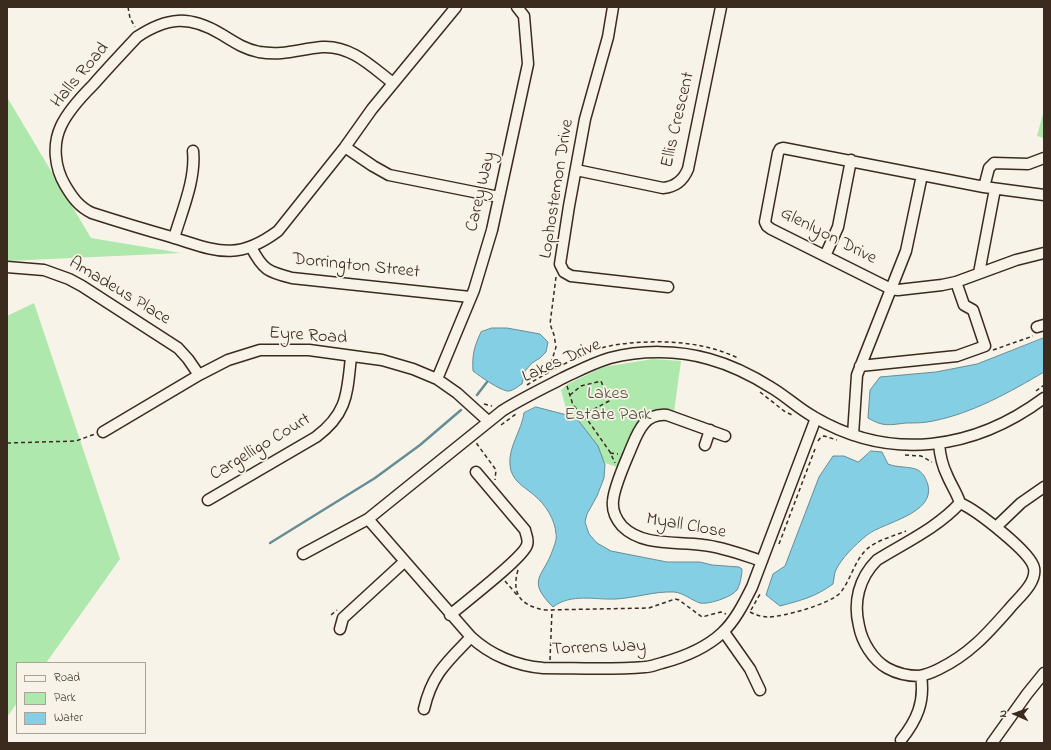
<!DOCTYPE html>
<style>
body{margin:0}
#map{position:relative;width:1051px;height:750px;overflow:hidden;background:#f7f3e8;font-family:"Indie Flower",sans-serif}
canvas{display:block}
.frame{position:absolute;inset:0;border:8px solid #3b2a1e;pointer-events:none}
.legend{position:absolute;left:16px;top:662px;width:130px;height:72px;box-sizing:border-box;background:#f7f3e8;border:1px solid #aca397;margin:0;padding:5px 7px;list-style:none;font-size:12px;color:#3b2a1e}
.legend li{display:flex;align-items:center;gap:8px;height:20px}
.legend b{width:20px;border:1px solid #aca397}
.north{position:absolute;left:995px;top:694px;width:40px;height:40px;-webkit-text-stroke:3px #f7f3e8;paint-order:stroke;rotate:272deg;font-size:11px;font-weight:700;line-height:16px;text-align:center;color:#3b2a1e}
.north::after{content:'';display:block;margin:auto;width:14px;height:18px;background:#3b2a1e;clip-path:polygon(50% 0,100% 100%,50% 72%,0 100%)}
</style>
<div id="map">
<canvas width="1051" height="750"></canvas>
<div class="frame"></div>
<ul class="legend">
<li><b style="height:5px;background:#f7f3e8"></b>Road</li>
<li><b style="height:11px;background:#afe8ac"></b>Park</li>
<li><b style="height:11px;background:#84cfe4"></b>Water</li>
</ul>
<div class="north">N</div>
</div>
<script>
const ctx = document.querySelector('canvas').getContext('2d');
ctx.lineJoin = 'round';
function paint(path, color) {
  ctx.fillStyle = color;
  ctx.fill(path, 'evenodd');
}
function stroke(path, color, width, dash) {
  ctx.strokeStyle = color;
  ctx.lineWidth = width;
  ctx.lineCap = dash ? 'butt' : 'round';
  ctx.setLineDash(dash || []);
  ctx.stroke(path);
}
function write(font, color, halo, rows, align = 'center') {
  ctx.font = font + ' "Indie Flower",sans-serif';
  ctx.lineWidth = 3.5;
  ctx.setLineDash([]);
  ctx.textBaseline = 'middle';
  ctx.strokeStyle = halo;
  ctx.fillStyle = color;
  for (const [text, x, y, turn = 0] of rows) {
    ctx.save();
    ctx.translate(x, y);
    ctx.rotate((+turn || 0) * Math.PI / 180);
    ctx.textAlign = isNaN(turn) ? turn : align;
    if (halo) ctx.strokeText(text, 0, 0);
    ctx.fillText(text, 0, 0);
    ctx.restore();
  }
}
const green = new Path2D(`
 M7 97 91 238 181 253 7 261Z
 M1044 110V138L1037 136Z
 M34 303 120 559 46 663H17V703L7 717V316Z
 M653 359 681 361 674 412 665 410 649 412 634 428 620 468 605 463 566 409 561 390 568 384 603 367Z`);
const water = new Path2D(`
 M492 328H507L540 334 548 342 546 352 540 358 532 363 525 371 522 384C518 386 512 392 507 391 498 389 481 377 473 371 472 355 474 347 481 332Z
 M1044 338V372C1010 392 973 413 933 421 924 423 915 423 906 423 889 425 883 427 868 418L870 390 880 377 936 372 977 364Z
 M536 407 567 415 578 420 598 446 605 465 604 478 597 496 587 514 585 522 589 534 597 543 611 551 667 562H700L712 565 739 567 742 569C742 575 740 585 737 590 732 597 708 605 700 603 691 600 684 593 674 592 655 591 635 598 616 599 595 600 571 593 553 607 525 579 544 577 553 549 555 544 557 538 556 534 555 519 545 504 534 495 523 486 511 480 510 465 508 447 522 430 524 413Z
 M871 451 882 452 888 464C897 468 910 466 918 470 924 474 926 479 928 485 935 514 884 522 867 535 855 545 841 558 835 572 834 576 834 580 833 584 815 597 802 600 780 606L766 595 773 574 785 566 819 477 833 456H844L858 462Z`);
const stream = new Path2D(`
 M477 395 487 382
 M270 543 375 478 420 445 461 410`);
const path = new Path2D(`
 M128 7 130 18 135 27
 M556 277 550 324 554 335 556 347 552 360 556 369
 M993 350 1033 336
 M527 385C548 372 572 359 595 350 606 346 619 344 631 343 667 340 704 342 738 358
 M567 386 573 405 589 422 610 452 615 463
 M1036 391 1044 385
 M760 392 784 411 794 416
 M570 395 581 386 601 381 609 401 583 415
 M484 404 492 406
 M501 425 516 414
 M818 441 821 437 824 436 837 440
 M7 443 76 441 95 434
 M477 443V444L496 470 495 480
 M610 453 618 454
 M905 455 921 456 932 462
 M779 544 815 449
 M518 570C511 594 521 606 545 610L649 608 675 599 679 600 702 617 721 612 726 614
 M505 581 517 595
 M751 610 760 594
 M750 612C756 615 762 617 768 617 783 617 830 604 840 593 851 580 854 561 867 549 877 540 894 536 906 531
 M331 615 337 610
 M550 660 552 610`);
const minor = new Path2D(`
 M613 7 608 37 585 119 569 206 560 264 564 272 571 276 668 287
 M393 83C372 67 351 45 322 47 299 49 284 56 259 52 244 49 234 42 221 34 189 15 167 17 137 37 122 53 107 69 93 85 81 97 68 111 61 126 52 145 55 168 65 185 72 197 79 207 92 213 117 221 143 229 168 236 215 250 235 263 278 231L345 147 372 109 456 7
 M345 147 373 166 389 175 499 197
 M576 170 663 188C675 187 683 181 688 169L721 7
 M984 187 989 168 994 163 1028 164 1044 158
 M1044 195 984 187 783 148 780 149 778 153 765 222 767 226 771 229 891 289 898 290 942 285 956 282 1016 260 1044 253
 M174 238C182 211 196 179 193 151
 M251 247C263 270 268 272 292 278L470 297
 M825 256 838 227 851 160
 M7 267 44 270 69 279 82 286 178 348 188 359 199 375
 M979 273 995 189
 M1037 327 1044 325
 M860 366 957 356 985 346 973 310 964 305 956 282
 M437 379 474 290 492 230 528 64 524 16 517 7
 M103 432 199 375 228 360 260 350H309L382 360 413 369 437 379 457 393 488 421
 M853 435 857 375 906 251 922 175
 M725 436 667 415C646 413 639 429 632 446 626 461 614 486 613 501 612 510 616 519 622 526 643 547 676 541 703 545 723 547 743 555 762 561
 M939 444C940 455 942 465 947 475 951 485 957 493 960 503 976 510 1031 552 1034 568 1037 583 1018 598 1010 608 988 633 970 654 939 669 933 672 926 675 919 676 909 676 896 673 887 668 873 660 862 642 859 626 853 602 859 578 877 560 906 542 937 528 960 503
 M705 445 710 430
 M208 500 316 437C348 413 347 393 351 357
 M368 519 471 637C490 655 517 666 543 668 577 668 611 670 645 667 651 667 657 664 662 663 684 657 706 648 722 633 735 621 744 603 752 587L816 418
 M996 527 1021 503 1044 487
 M303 554 368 519 502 411C521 399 542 389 563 378 578 371 593 363 610 358 641 350 678 350 709 359 731 365 753 376 772 388 787 397 799 409 814 417 891 462 974 450 1044 398
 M450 615C464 603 523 558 527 545 529 540 526 535 525 530L476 472
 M340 629 343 618 404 562
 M724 632 750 669 760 690
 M424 709C432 674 447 662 471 637
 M901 740C917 720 925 702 921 676
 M992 743 1027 694 1044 673`);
const streetNames = [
 ["Halls Road",81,76,-50],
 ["Ellis Crescent",679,120,-77],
 ["Lophostemon Drive",558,189,-81],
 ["Carey Way",482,192,-77],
 ["Glenlyon Drive",828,237,27],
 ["Dorrington Street",356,267,6],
 ["Amadeus Place",119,292,31],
 ["Eyre Road",308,337,4],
 ["Lakes Drive",562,362,-24],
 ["Cargelligo Court",261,448,-31],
 ["Myall Close",686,527,10],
 ["Torrens Way",599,649,-2]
];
const parkNames = [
 ["Lakes",608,395],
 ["Estate Park",608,416]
];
paint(green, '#afe8ac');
paint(water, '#84cfe4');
stroke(water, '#678d95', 1);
stroke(stream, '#678d95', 2.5);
stroke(minor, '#3b2a1e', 13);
stroke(path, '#3b2a1e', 1.5, [4, 3]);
stroke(minor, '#f7f3e8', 10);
write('18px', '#3b2a1e', '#f7f3e8', streetNames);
write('18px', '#52503a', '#f7f3e8', parkNames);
</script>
